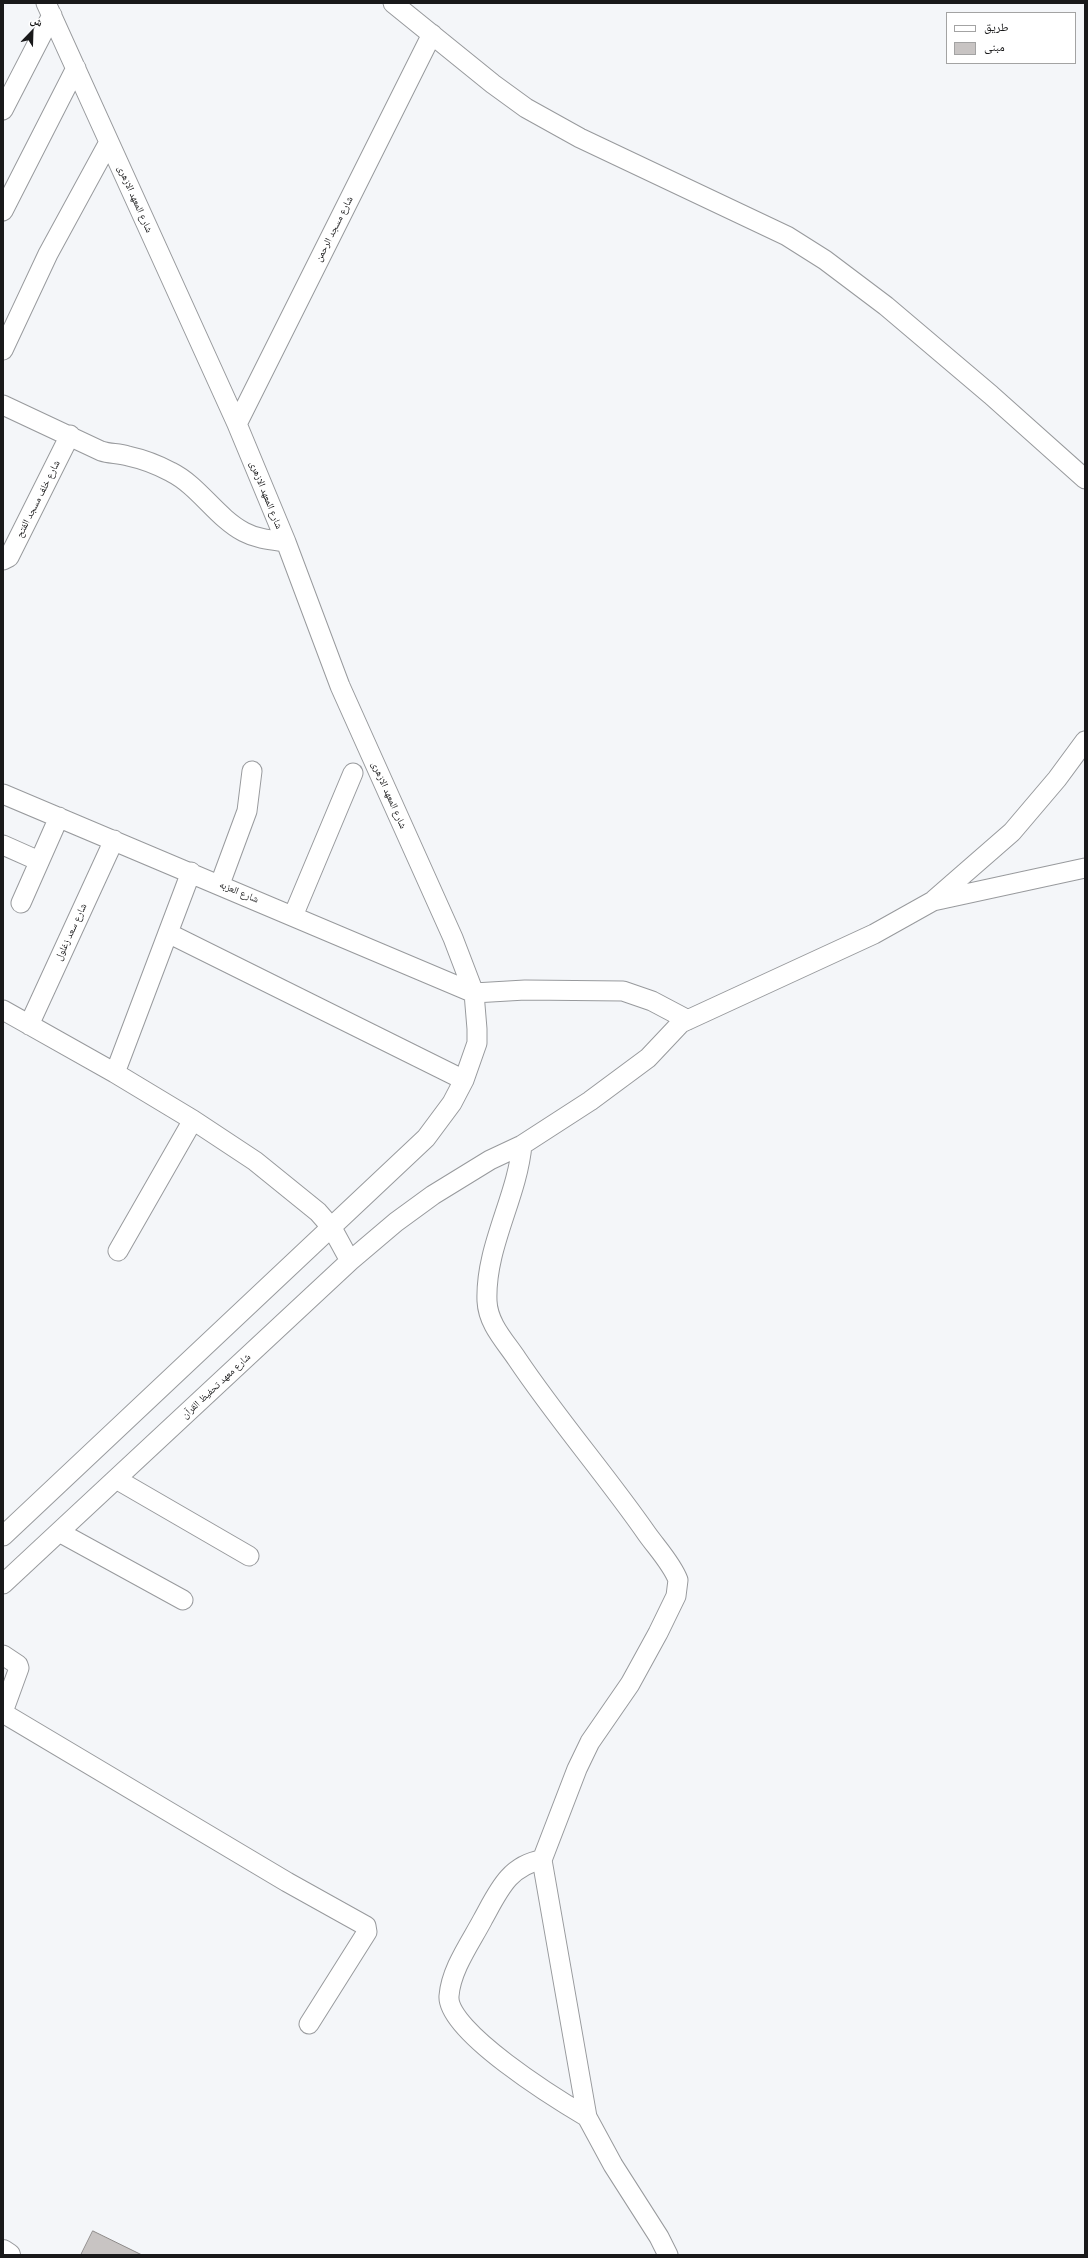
<!DOCTYPE html>
<meta charset="utf-8">
<style>
body{margin:0}
#map{position:relative;width:1088px;height:2258px;overflow:hidden;background:#f4f6f9;font-family:Mulish,"Noto Naskh Arabic",sans-serif}
canvas{display:block}
.frame{position:absolute;inset:0;border:4px solid #19191a;pointer-events:none}
.legend{position:absolute;left:946px;top:12px;width:130px;height:52px;box-sizing:border-box;background:#fff;border:1px solid #a3a3a3;margin:0;padding:5px 7px;list-style:none;font-size:12px;color:#19191a}
.legend li{display:flex;align-items:center;gap:8px;height:20px}
.legend b{width:20px;border:1px solid #a3a3a3}
.north{position:absolute;left:12px;top:12px;width:40px;height:40px;-webkit-text-stroke:3px #fff;paint-order:stroke;rotate:23deg;font-size:11px;font-weight:700;line-height:16px;text-align:center;color:#19191a}
.north::after{content:'';display:block;margin:auto;width:14px;height:18px;background:#19191a;clip-path:polygon(50% 0,100% 100%,50% 72%,0 100%)}
</style>
<div id="map">
<canvas width="1088" height="2258"></canvas>
<div class="frame"></div>
<ul class="legend">
<li><b style="height:5px;background:#fff"></b>طريق</li>
<li><b style="height:11px;background:#c8c4c3"></b>مبنى</li>
</ul>
<div class="north">ش</div>
</div>
<script>
const ctx = document.querySelector('canvas').getContext('2d');
ctx.lineJoin = 'round';
function paint(path, color) {
  ctx.fillStyle = color;
  ctx.fill(path, 'evenodd');
}
function stroke(path, color, width, dash) {
  ctx.strokeStyle = color;
  ctx.lineWidth = width;
  ctx.lineCap = dash ? 'butt' : 'round';
  ctx.setLineDash(dash || []);
  ctx.stroke(path);
}
function write(font, color, halo, rows, align = 'center') {
  ctx.font = font + ' Mulish,"Noto Naskh Arabic",sans-serif';
  ctx.lineWidth = 3;
  ctx.setLineDash([]);
  ctx.textBaseline = 'middle';
  ctx.strokeStyle = halo;
  ctx.fillStyle = color;
  for (const [text, x, y, turn = 0] of rows) {
    ctx.save();
    ctx.translate(x, y);
    ctx.rotate((+turn || 0) * Math.PI / 180);
    ctx.textAlign = isNaN(turn) ? turn : align;
    if (halo) ctx.strokeText(text, 0, 0);
    ctx.fillText(text, 0, 0);
    ctx.restore();
  }
}
const building = new Path2D(`
 M93 2231 142 2255H81Z`);
const minor = new Path2D(`
 M393 3 493 84 526 108 580 138 787 236 825 260 886 306 991 395 1085 479
 M3 110 52 15
 M3 211 76 68
 M3 350 48 254 109 142
 M3 405 101 451C110 454 118 453 128 456 142 459 158 465 171 472 199 486 216 517 244 532 257 539 271 540 286 542
 M237 424 432 34
 M3 560 9 557 70 435
 M3 794 474 993 525 990 623 991 652 1001 688 1020
 M3 845 39 861
 M220 884 247 811 252 771
 M934 900 1012 832 1057 779 1085 741
 M21 903 59 817
 M293 916 353 773
 M168 933 464 1080
 M3 1010 115 1073 193 1120 255 1161 318 1212 332 1228 350 1261
 M29 1025 114 840
 M115 1073 191 872
 M522 1145C517 1198 485 1247 487 1301 488 1324 505 1341 517 1359 558 1420 606 1475 647 1534 657 1548 672 1564 678 1580L676 1596 658 1633 630 1684 590 1742 577 1769 542 1860 587 2117 613 2165 659 2237 668 2255
 M118 1251 193 1120
 M116 1479 249 1556
 M59 1532 183 1600
 M3 1536 426 1138 452 1103 464 1080 477 1043V1029L474 993 453 938 340 686 286 542 237 424 46 3
 M3 1584 350 1261 396 1222 433 1195 490 1160 522 1145 590 1101 648 1058 681 1023 874 934 933 901 1085 868
 M3 1655 18 1665 19 1668 3 1712
 M3 1713 287 1882 366 1926 367 1932 309 2024
 M542 1860C509 1865 498 1892 483 1919 471 1942 451 1969 449 1996 446 2031 558 2100 587 2117`);
const tertiary = new Path2D(`
 M3 2251 9 2255`);
const streetNames = [
 ["شارع المعهد الازهرى",135,199,66],
 ["شارع مسجد الرحمن",334,229,-63],
 ["شارع المعهد الازهرى",266,495,68],
 ["شارع خلف مسجد الفتح",38,499,-63],
 ["شارع المعهد الازهرى",389,795,66],
 ["شارع العزبه",239,892,23],
 ["شارع سعد زغلول",71,932,-65],
 ["شارع معهد تحفيظ القرآن",216,1386,-43]
];
paint(building, '#c8c4c3');
stroke(building, '#8d8a89', 1);
stroke(minor, '#989a9d', 21);
stroke(tertiary, '#989a9d', 24);
stroke(minor, '#fff', 19);
stroke(tertiary, '#fff', 22);
write('10px', '#19191a', '#fff', streetNames);
</script>
